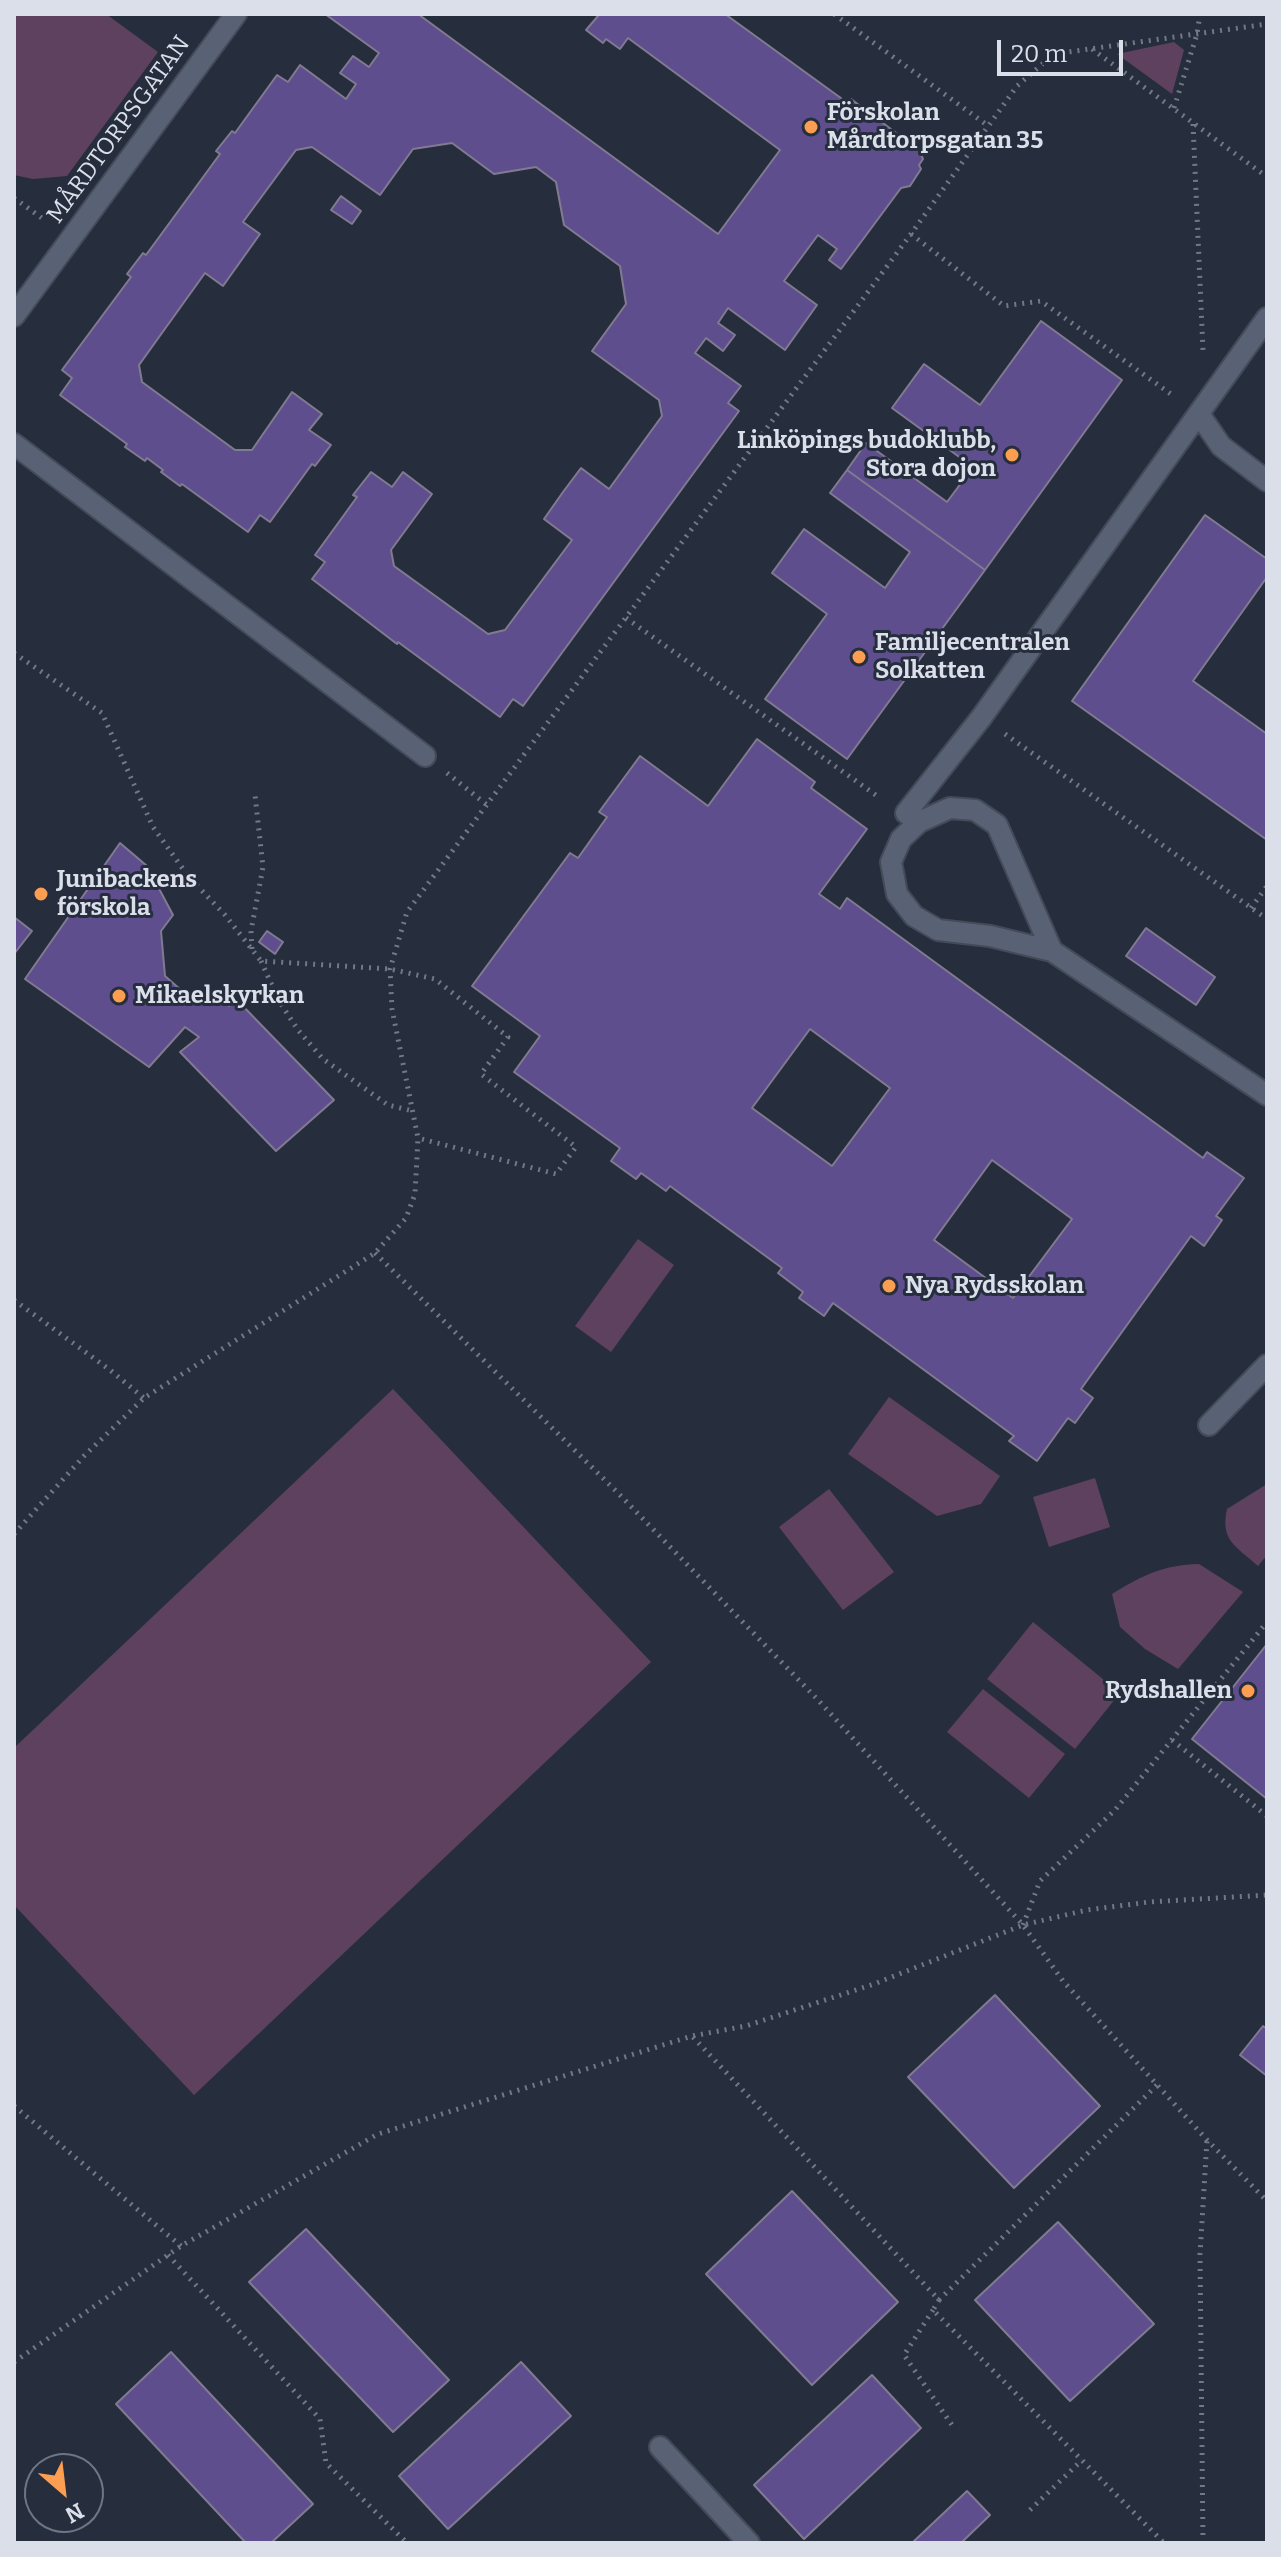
<!DOCTYPE html>
<meta charset="utf-8">
<style>
body{margin:0}
#map{position:relative;width:1281px;height:2557px;overflow:hidden;background:#262e3e;font-family:Bitter,serif}
canvas{display:block}
.frame{position:absolute;inset:0;border:16px solid #dadfea;pointer-events:none}
.north{position:absolute;left:24px;top:2453px;width:80px;height:80px;box-sizing:border-box;background:#262e3e;border:2px solid #6e7583;border-radius:50%;rotate:152deg;font-size:22px;font-weight:700;line-height:32px;text-align:center;color:#dadfea}
.north::after{content:'';display:block;margin:auto;width:28px;height:36px;background:#fb9e51;clip-path:polygon(50% 0,100% 100%,50% 72%,0 100%)}
.scale{position:absolute;left:997px;top:40px;width:126px;height:36px;box-sizing:border-box;border:4px solid #dadfea;border-top:0;padding-left:10px;font-size:24px;line-height:28px;white-space:nowrap;color:#dadfea;-webkit-text-stroke:6px #262e3e;paint-order:stroke}
</style>
<div id="map">
<canvas width="1281" height="2557"></canvas>
<div class="frame"></div>
<div class="north">N</div>
<div class="scale">20 m</div>
</div>
<script>
const ctx = document.querySelector('canvas').getContext('2d');
ctx.lineJoin = 'round';
function paint(path, color) {
  ctx.fillStyle = color;
  ctx.fill(path, 'evenodd');
}
function stroke(path, color, width, dash) {
  ctx.strokeStyle = color;
  ctx.lineWidth = width;
  ctx.lineCap = dash ? 'butt' : 'round';
  ctx.setLineDash(dash || []);
  ctx.stroke(path);
}
function write(font, color, halo, rows, align = 'center') {
  ctx.font = font + ' Bitter,serif';
  ctx.lineWidth = 6;
  ctx.setLineDash([]);
  ctx.textBaseline = 'middle';
  ctx.strokeStyle = halo;
  ctx.fillStyle = color;
  for (const [text, x, y, turn = 0] of rows) {
    ctx.save();
    ctx.translate(x, y);
    ctx.rotate((+turn || 0) * Math.PI / 180);
    ctx.textAlign = isNaN(turn) ? turn : align;
    if (halo) ctx.strokeText(text, 0, 0);
    ctx.fillText(text, 0, 0);
    ctx.restore();
  }
}
const green = new Path2D(`
 M14 14H106L158 52 67 176 33 179 14 175Z
 M1174 42 1184 50 1172 94 1117 54Z
 M638 1239 674 1265 611 1352 575 1326Z
 M393 1389 651 1662 194 2095 14 1905V1748Z
 M889 1397 1000 1476 981 1504 937 1516 848 1454Z
 M1095 1478 1110 1527 1049 1547 1033 1497Z
 M1267 1484V1555L1258 1566C1236 1546 1220 1541 1227 1509Z
 M829 1489 894 1572 843 1610 779 1527Z
 M1199 1564 1243 1592 1178 1669 1145 1649 1120 1627 1112 1594C1143 1575 1163 1565 1199 1564Z
 M1033 1622 1120 1693 1075 1749 987 1679Z
 M983 1689 1065 1754 1029 1798 947 1732Z`);
const building = new Path2D(`
 M325 14H418L718 234 780 150 628 38 620 49 606 39 603 43 586 30 598 16 595 14H725L845 101 851 99 919 150 923 159 919 165 921 169 910 186 901 188 841 269 829 260 837 249 818 235 784 281 817 305 785 350 728 308 718 323 735 335 723 351 706 338 695 353 741 386 728 403 739 411 523 706 513 699 500 717 398 642 397 644 312 579 325 562 315 555 357 497 353 495 371 472 392 487 403 472 432 494 391 550 394 566 488 634 505 630 572 540 544 519 563 492 581 468 609 489 662 416 659 400 592 351 626 304 620 266 564 225 556 182 536 167 494 174 452 143 413 149 380 195 312 147 296 150 243 222 260 234 223 286 205 273 139 365 142 382 235 450H252L292 392 322 414 309 430 331 445 315 466 312 464 270 522 260 515 248 532 182 484 180 486 161 472 163 470 147 458 145 461 125 447 127 444 60 395 72 378 62 370 131 277 127 274 143 253 146 255 220 154 216 151 232 131 235 133 277 75 288 82 300 65 346 99 356 84 340 73 353 56 369 67 379 53Z
 M341 196 361 211 352 224 331 210Z
 M1041 321 1122 380 985 570 847 470 866 443 947 502 973 467 892 408 924 364 980 405Z
 M847 470 985 570 847 759 765 699 827 614 772 573 804 529 885 588 910 552 830 493Z
 M1205 515 1267 559V577L1193 681 1267 734V840L1072 701Z
 M757 739 815 782 811 788 867 829 819 894 840 909 847 898 1203 1158 1207 1152 1244 1178 1216 1216 1222 1220 1204 1246 1191 1236 1081 1389 1093 1398 1075 1423 1068 1418 1037 1461 1009 1441 1014 1436 833 1303 824 1316 799 1298 803 1292 778 1273 782 1268 670 1186 666 1191 641 1173 636 1179 611 1161 620 1148 514 1072 540 1036 472 986 570 853 578 858 607 817 599 812 640 756 708 806ZM810 1029 890 1088 832 1166 752 1108ZM992 1160 1072 1219 1013 1298 934 1240Z
 M120 843 147 866 173 915 161 931 165 976 190 998 220 994 229 1006 237 1000 334 1100 276 1151 180 1052 199 1037 185 1027 149 1067 25 979Z
 M14 917 32 931 14 954Z
 M1146 928 1215 977 1196 1005 1126 956Z
 M267 931 283 942 275 954 259 942Z
 M1267 1644V1799L1192 1739Z
 M995 1995 1100 2106 1014 2188 908 2077Z
 M1263 2026 1267 2029V2076L1240 2055Z
 M792 2191 898 2302 812 2385 706 2274Z
 M1058 2222 1154 2324 1070 2401 975 2300Z
 M306 2229 449 2380 393 2432 249 2282Z
 M171 2352 313 2504 271 2543H246L116 2404Z
 M521 2362 571 2416 448 2529 399 2476Z
 M872 2375 921 2428 804 2539 754 2485Z
 M967 2491 990 2515 961 2543H912Z`);
const path = new Path2D(`
 M834 14 987 125
 M1092 49 1267 177
 M1174 108 1197 34 1200 14
 M1193 124 1203 350
 M14 198 46 221
 M911 234 1004 306 1041 301 1175 397
 M626 618 880 798
 M14 653 102 713 153 827 188 876 225 915 261 961 390 969 435 979 508 1037 481 1074 576 1147 556 1174 418 1138
 M1005 734 1267 919
 M447 773 487 805
 M1251 908 1267 886
 M252 949 251 931 263 867 255 795
 M261 961 279 1001 298 1030 323 1059 388 1105 413 1111
 M375 1253 620 1495 819 1701 1023 1925 1063 1981 1207 2140 1267 2201
 M14 1300 110 1370 144 1398
 M14 1534 84 1456 144 1398 375 1253 406 1218 415 1194 418 1138 392 1009 390 969 407 912 911 234 1017 86 1054 54 1267 24
 M1172 1740 1267 1816
 M1023 1925 1040 1881 1115 1810 1267 1622
 M693 2037 939 2300 933 2310 1164 2543
 M14 2106 181 2246
 M168 2255 320 2419 326 2463 407 2543
 M939 2300 1157 2085
 M933 2310 904 2355 954 2428
 M14 2362 181 2246 378 2134 692 2036 746 2026 874 1984 1023 1925 1087 1910 1149 1902 1267 1895
 M1030 2510 1082 2460
 M1203 2543 1200 2254 1207 2140`);
const minor = new Path2D(`
 M14 316 236 14
 M1199 414 1221 446 1267 481
 M14 444 425 756
 M919 822 906 813 981 718 1267 318
 M1052 951 997 825 975 810 950 808 919 822 901 839 891 862 897 894 914 916 938 930 990 936 1052 951 1267 1095
 M1209 1425 1267 1365
 M660 2447 749 2543`);
const markers = [
 [811,127,8,"#fb9e51"],
 [1012,455,8,"#fb9e51"],
 [859,657,8,"#fb9e51"],
 [41,894,8,"#fb9e51"],
 [119,996,8,"#fb9e51"],
 [889,1286,8,"#fb9e51"],
 [1248,1691,8,"#fb9e51"]
];
const poiNames = [
 ["Förskolan",827,113],
 ["Mårdtorpsgatan 35",827,141],
 ["Linköpings budoklubb,",996,441,"right"],
 ["Stora dojon",996,469,"right"],
 ["Familjecentralen",875,643],
 ["Solkatten",875,671],
 ["Junibackens",57,880],
 ["förskola",57,908],
 ["Mikaelskyrkan",135,996],
 ["Nya Rydsskolan",905,1286],
 ["Rydshallen",1232,1691,"right"]
];
const streetNames = [
 ["MÅRDTORPSGATAN",119,130,-54]
];
paint(green, '#5e415f');
paint(building, '#5f4e8d');
stroke(building, '#807b90', 2);
stroke(minor, '#444a58', 24);
stroke(path, '#717886', 5, [2, 6]);
stroke(minor, '#596274', 20);
for (const [x, y, r, color] of markers) {
  const dot = new Path2D();
  dot.arc(x, y, r, 0, 2 * Math.PI);
  ctx.fillStyle = color;
  ctx.fill(dot);
  stroke(dot, '#262e3e', 3);
}
write('bold 24px', '#dadfea', '#262e3e', poiNames, 'left');
write('24px', '#dadfea', '#262e3e', streetNames);
</script>
